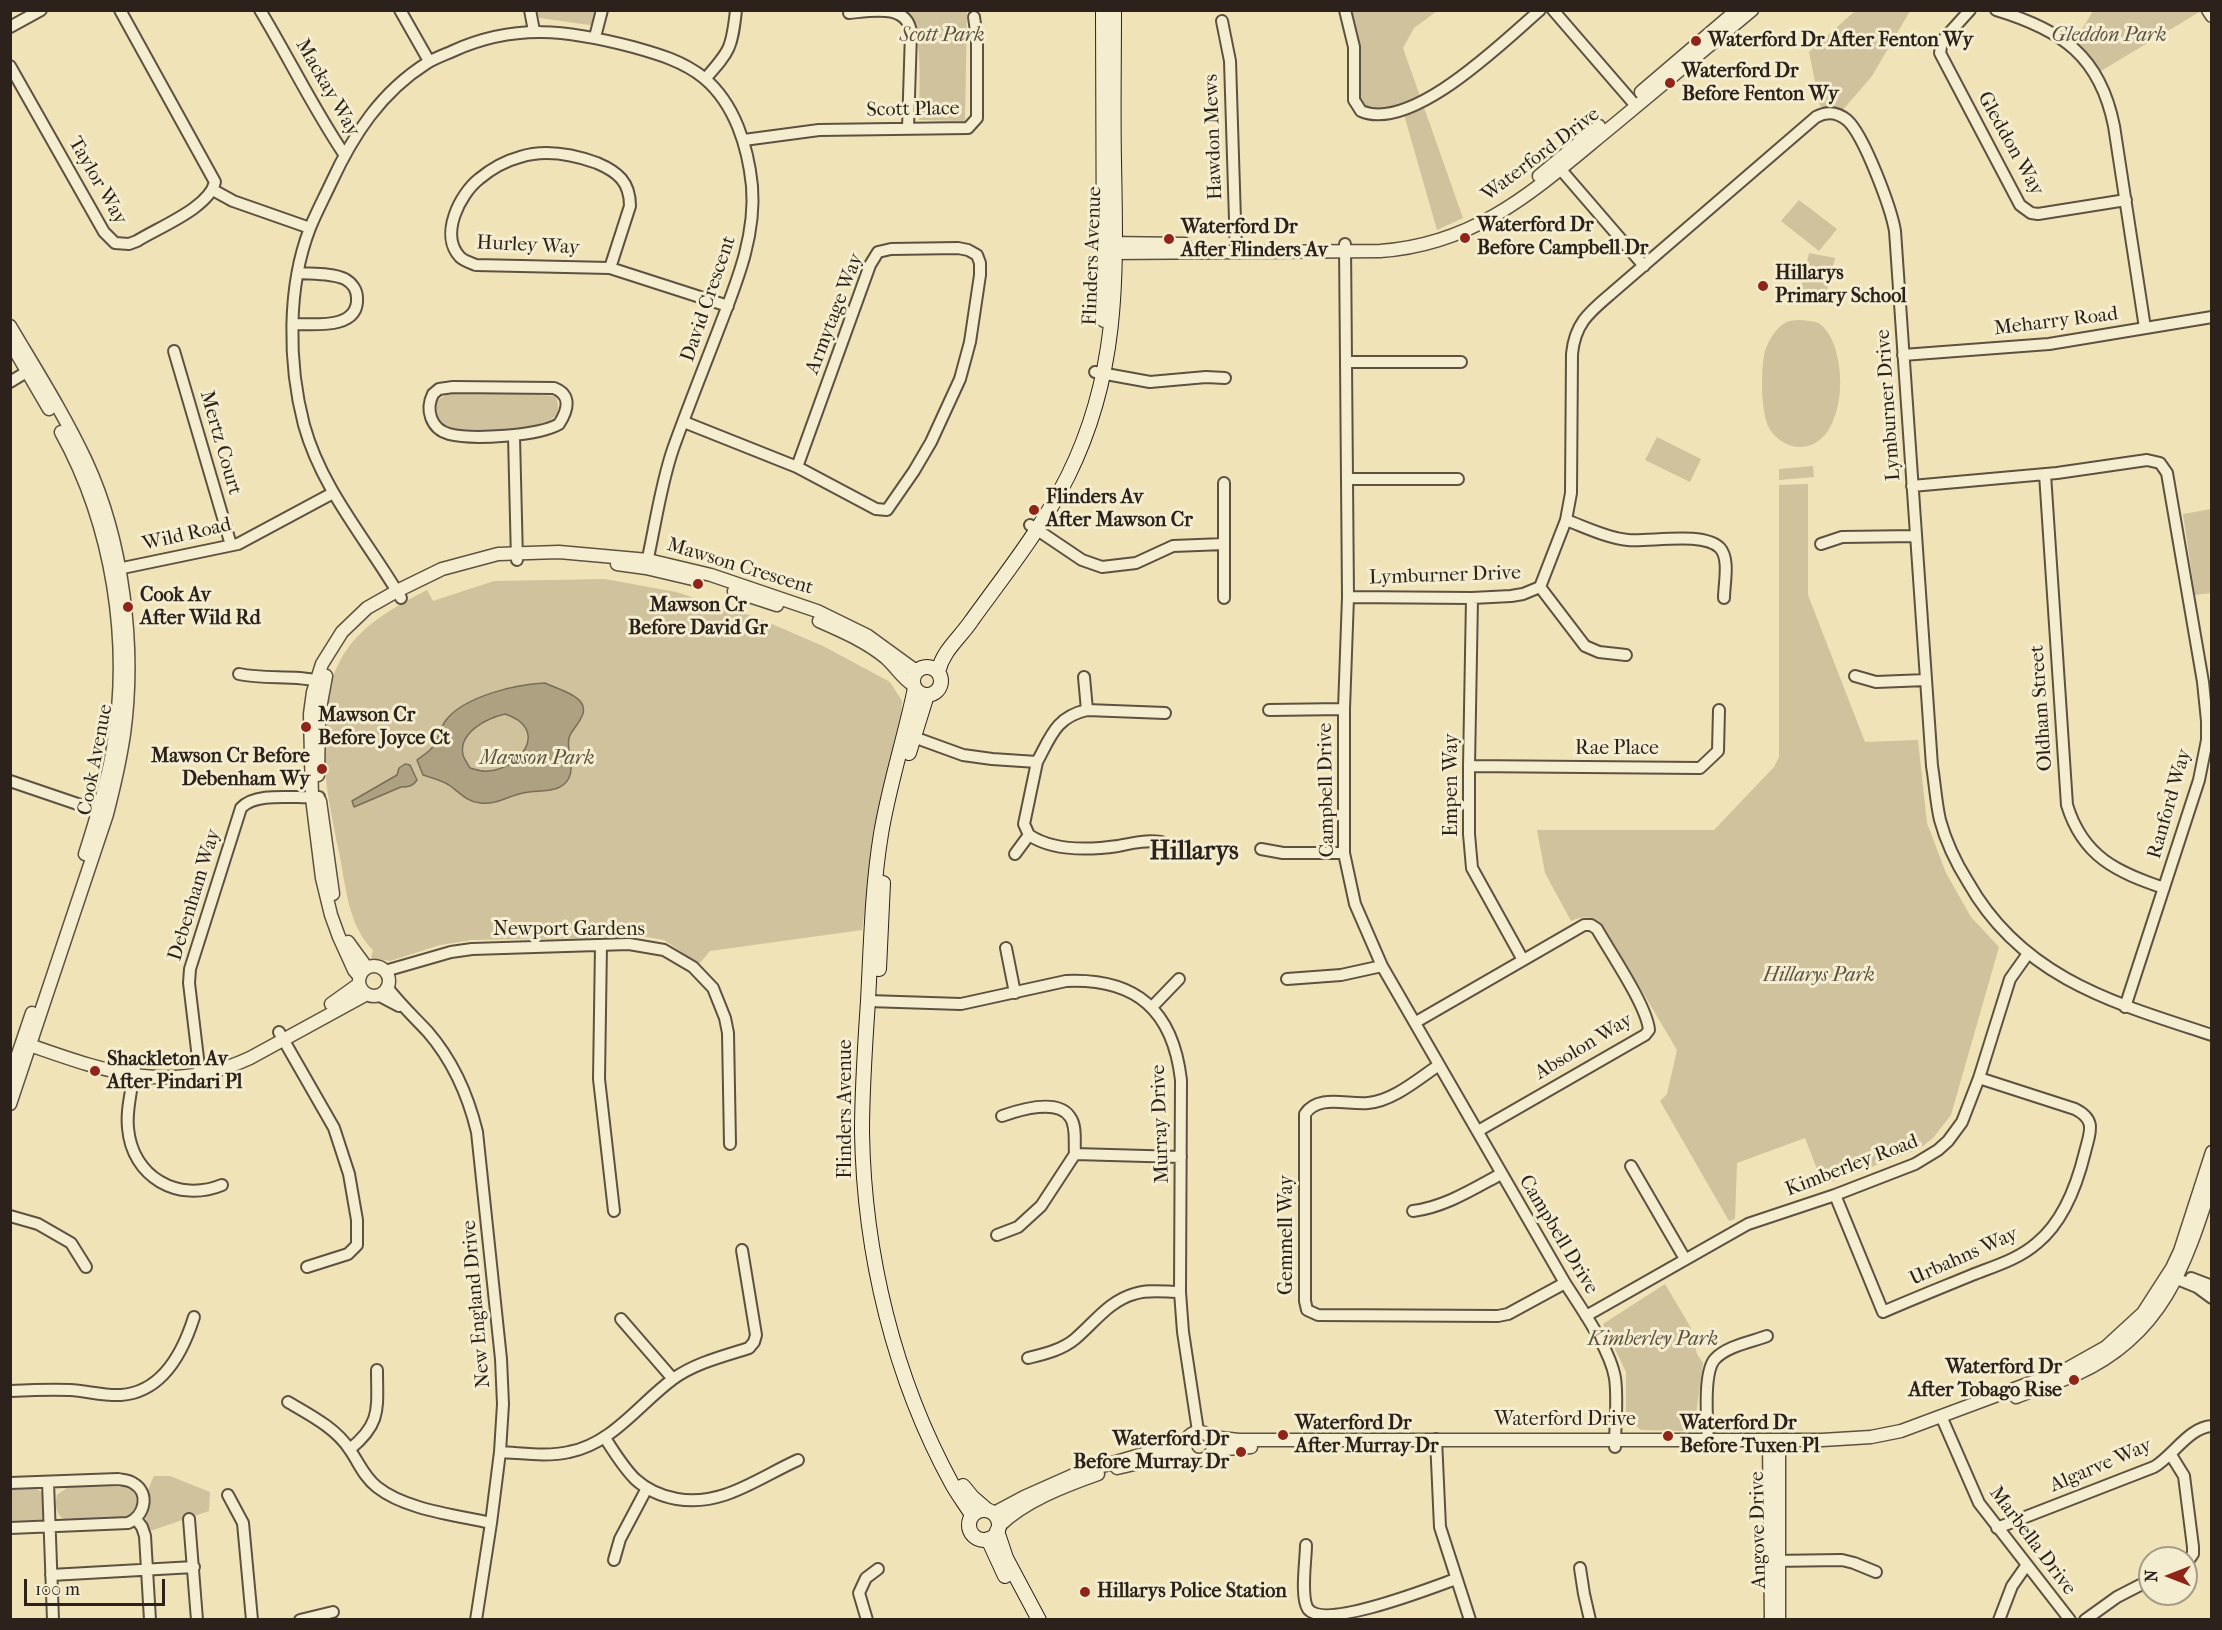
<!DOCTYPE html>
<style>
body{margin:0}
#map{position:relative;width:2222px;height:1630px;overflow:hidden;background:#f0e3b7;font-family:"IM FELL French Canon",serif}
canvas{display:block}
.frame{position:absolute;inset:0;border:12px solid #2c221b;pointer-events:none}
.north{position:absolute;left:2138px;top:1546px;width:60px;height:60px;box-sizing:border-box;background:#f5edd0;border:2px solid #a59c88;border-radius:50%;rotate:270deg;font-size:16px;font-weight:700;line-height:24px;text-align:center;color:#2c221b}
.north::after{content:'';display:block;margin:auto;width:21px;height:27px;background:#8f2418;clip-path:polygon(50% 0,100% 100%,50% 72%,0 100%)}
.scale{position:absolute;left:24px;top:1579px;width:141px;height:27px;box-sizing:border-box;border:3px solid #2c221b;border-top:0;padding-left:8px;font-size:18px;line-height:21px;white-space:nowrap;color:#2c221b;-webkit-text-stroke:4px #f5edd0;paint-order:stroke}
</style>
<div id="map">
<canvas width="2222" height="1630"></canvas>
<div class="frame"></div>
<div class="north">N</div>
<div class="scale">100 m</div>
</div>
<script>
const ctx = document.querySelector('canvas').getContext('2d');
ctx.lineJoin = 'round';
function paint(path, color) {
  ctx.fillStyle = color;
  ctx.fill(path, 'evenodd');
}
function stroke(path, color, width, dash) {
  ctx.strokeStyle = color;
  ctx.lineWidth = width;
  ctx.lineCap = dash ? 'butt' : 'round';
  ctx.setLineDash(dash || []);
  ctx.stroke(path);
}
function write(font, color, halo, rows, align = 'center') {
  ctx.font = font + ' "IM FELL French Canon",serif';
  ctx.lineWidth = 6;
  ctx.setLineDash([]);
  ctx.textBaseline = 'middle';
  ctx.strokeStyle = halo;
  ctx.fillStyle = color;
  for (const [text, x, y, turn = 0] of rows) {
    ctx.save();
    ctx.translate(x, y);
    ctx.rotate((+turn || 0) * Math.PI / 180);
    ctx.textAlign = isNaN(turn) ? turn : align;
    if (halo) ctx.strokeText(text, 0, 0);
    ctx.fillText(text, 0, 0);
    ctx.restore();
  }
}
const green = new Path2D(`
 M537 11H609L604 27 539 18Z
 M908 11H967L965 121 919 120C919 90 924 35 908 11Z
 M1350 11H1437L1414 28 1403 48 1463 218 1437 230 1401 104 1381 111 1363 104 1354 89 1358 36Z
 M1855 11H1910L1872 76 1842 111 1820 106 1809 52Z
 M2093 11H2201L2101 71 2089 56 2074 42Z
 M1799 200 1837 229 1819 251 1781 221Z
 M1809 253 1835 258 1824 302 1799 298Z
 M1802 320C1808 321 1815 321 1820 324 1850 347 1849 445 1801 447 1788 448 1773 437 1768 426 1761 411 1760 364 1766 348 1770 339 1776 328 1785 323 1789 320 1797 320 1802 320Z
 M449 393 521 394 556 396C557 402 560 409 557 414 546 432 455 437 440 423 434 418 435 409 436 401Z
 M1657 437 1701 459 1690 482 1645 460Z
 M1813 466 1814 477 1779 480V469Z
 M1808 484V595L1865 742 1918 740 1927 823 1946 873 1971 917 1999 947 1951 1115 1933 1138 1919 1149 1823 1185 1805 1138 1737 1163 1735 1219 1729 1221 1660 1101 1667 1094 1677 1050 1604 927C1593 917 1586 914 1571 921L1545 873 1537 830H1714L1774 767 1779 757V485Z
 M2211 509V593L2195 595 2183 514Z
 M605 579 676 592 758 618 823 646 890 682 902 701 901 723 891 759 876 831 862 930 710 951 699 964 664 940 647 937 472 940 440 945 390 961 371 958 373 950C349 927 346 889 340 857 328 796 309 719 340 661 357 627 394 607 427 590L433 601 494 581Z
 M1665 1284 1691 1328 1697 1354 1703 1363 1696 1415 1686 1431 1641 1430 1626 1418V1372L1603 1324Z
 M154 1476H170L210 1492 209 1511 150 1531C141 1513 146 1492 154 1476Z
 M126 1486C143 1491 140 1506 133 1518L70 1522C57 1518 54 1508 57 1495L68 1487Z
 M11 1489H37L44 1494 46 1517 43 1522 11 1525Z`);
const water = new Path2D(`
 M545 683C559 690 593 697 581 718 578 725 571 731 569 738 566 751 575 765 569 778 560 795 538 789 523 793 508 796 497 805 480 803 467 802 459 792 449 785 441 780 432 778 423 775L417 760C422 756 431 751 434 745 439 737 440 728 446 720 465 696 517 684 545 683ZM505 714C549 728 523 768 488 771 482 772 475 769 470 768 468 764 464 759 463 755 458 732 488 718 505 714Z
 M405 764 410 765 417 780C413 786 409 787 401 787L354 807 352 801 397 775 399 768Z`);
const minor = new Path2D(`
 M260 10C289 58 313 108 344 154
 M400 10 429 61
 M530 10 534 31
 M1345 10 1354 47V100L1361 111C1412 133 1504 41 1540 10
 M1553 10 1636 106
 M1970 10 1942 41 1940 53 2020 205 2031 213 2038 214 2126 200
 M1996 10C2062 30 2100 56 2114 126L2145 328
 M849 13C871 11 908 3 911 33L908 128
 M1222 21 1230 61 1236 252
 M10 27 41 10
 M595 37 602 10
 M10 66 104 232 115 243 129 244 137 241C159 227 209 208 215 182L120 10
 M705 79C730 51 732 48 736 10
 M744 140 819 130 968 128 977 118V38L974 17
 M1556 164 1644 266
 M213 190 233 201 310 228
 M1345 244 1348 597 1344 709V853L1355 904 1382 966 1565 1283C1581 1308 1610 1349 1615 1378 1618 1400 1615 1425 1615 1447
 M610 268 630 206C630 182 618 172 597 163 572 154 545 149 520 157 505 161 491 169 479 179 460 194 439 235 460 257 464 261 471 263 476 265L610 268 728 306
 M293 324C313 324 359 330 357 298 357 290 352 283 345 279 332 273 313 274 299 273
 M174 351 231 545
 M1903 355 2049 344 2212 317
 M1347 362H1461
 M1095 372 1150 382 1206 377 1225 378
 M10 382 33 368
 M453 387 554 388C572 395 568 410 559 424 539 436 472 440 449 434 431 429 425 410 433 394L439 389Z
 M684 422 797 467 876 509 887 510 914 471 931 442 960 379 970 342 980 275V263L977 255 968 250 958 248 891 249 878 252 870 265 797 467
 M514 436 517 560
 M2045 474 2067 805C2083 857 2117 872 2164 888
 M1347 479H1458
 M1224 483V598
 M1912 486 2057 473 2147 460 2160 463 2167 473 2203 682 2207 721V740L2199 780 2125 1007
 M1566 520C1585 527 1607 538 1628 540 1650 542 1704 531 1720 548 1730 559 1724 584 1724 598
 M1030 525 1082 560 1102 567 1136 563 1173 546 1224 544
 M1821 544 1842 537 1916 536
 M113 570 238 544 333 493
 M1540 587 1585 646 1599 652 1626 655
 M1348 597 1472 598 1511 596 1523 594 1540 587 1566 520 1571 493 1572 354C1575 322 1591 311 1613 292L1816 117C1827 111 1837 112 1847 120 1864 135 1891 208 1895 231L1932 766C1935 784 1936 803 1940 820 1946 842 1956 863 1968 882 2022 978 2114 1003 2212 1035
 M401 598C367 540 322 490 304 425 288 364 287 287 310 228 316 213 324 198 331 183 353 135 381 92 427 63 435 58 444 55 453 51 515 23 568 30 633 47 658 54 683 61 704 78 735 104 748 147 752 186 756 234 738 279 721 323 705 365 688 407 673 449 660 487 655 528 646 567
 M1472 598 1469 766V834L1472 868 1523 960
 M239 674C267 680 295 674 322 682
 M1855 676 1876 682 1926 680
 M1084 677 1087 710
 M1269 710 1344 709
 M908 735 963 755 992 759 1037 762C1051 736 1056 717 1087 710L1165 713
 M1037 762 1024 824 1029 835C1053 851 1090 850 1118 846 1133 843 1145 840 1161 842
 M1469 766 1700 768 1718 751 1719 710
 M10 781 104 813
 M1261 849 1283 853H1344
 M1015 854 1029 835
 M601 945 599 1079 614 1211
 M1006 948 1015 993
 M385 971 451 952 472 949 629 944 664 950 693 967 713 988 725 1018 728 1033 730 1144
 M1287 979 1341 975 1382 966
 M387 987C400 1004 414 1017 428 1032 453 1061 468 1095 477 1132L501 1359 503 1404 500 1452 491 1523 476 1620
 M378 995 399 1006
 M868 1001 961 1004 1066 981C1137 978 1173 1011 1181 1080L1180 1292 1183 1332 1198 1431
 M1152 1007 1179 979
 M1416 1022 1584 925H1591L1597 929C1610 952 1647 1006 1649 1030L1645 1035 1478 1131
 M279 1032 334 1128 349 1174 357 1220V1245L348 1254 307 1267
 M1439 1065C1418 1079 1393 1101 1368 1103 1347 1105 1318 1094 1305 1114V1301L1307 1310 1318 1315 1498 1316 1508 1314 1565 1283
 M135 1069C132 1088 126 1109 128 1128 132 1177 178 1203 222 1185
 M200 1075 189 983 190 969 241 808C256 791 297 799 319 797
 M1002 1116C1019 1110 1058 1098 1070 1117 1077 1126 1074 1143 1075 1154
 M1631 1166 1685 1259
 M1835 1195 1883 1312C1913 1299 1943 1287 1972 1275 1995 1266 2019 1259 2037 1243 2064 1221 2077 1185 2085 1152 2090 1132 2097 1120 2075 1109L1979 1078
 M1413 1211C1445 1207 1473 1189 1501 1174
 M10 1216 38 1224 71 1243 86 1267
 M997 1235 1018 1227 1041 1206 1075 1154 1181 1157
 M2170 1276 2197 1287 2212 1298
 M2191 1278 2212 1286
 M1586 1316 1748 1224 1835 1195 1915 1164 1938 1150 1948 1141 1962 1122 1979 1078 2010 979 2027 955
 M621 1319 673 1379
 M1028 1358C1044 1354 1062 1350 1075 1339 1094 1323 1109 1301 1134 1294 1148 1289 1165 1292 1180 1292
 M10 1391C30 1390 50 1389 70 1390 87 1391 104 1396 121 1395 163 1392 183 1352 194 1317
 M288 1402C310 1415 336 1428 350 1450 359 1463 364 1477 377 1487 406 1510 456 1515 491 1523
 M1941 1416 1979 1503 2070 1620
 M605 1438C614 1452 623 1467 635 1479 647 1490 660 1496 677 1499 722 1507 758 1478 798 1460
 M1436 1439 1440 1527 1470 1620
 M1708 1447C1708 1428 1702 1373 1715 1359 1727 1346 1751 1342 1767 1336
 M350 1449C382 1423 377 1408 377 1370
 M500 1452C523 1453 546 1457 569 1452 612 1444 639 1404 673 1379 695 1363 724 1356 749 1348L754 1342 756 1335 742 1250
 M2171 1455 2184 1476 2193 1547V1554L2186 1564
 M48 1482 53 1620
 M10 1483 118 1479C123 1480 129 1480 133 1483 151 1493 144 1517 128 1523L10 1528
 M228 1495 243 1523 252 1620
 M136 1519 142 1527 145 1536 150 1620
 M189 1519 197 1620
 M1997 1528 2154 1467C2173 1456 2189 1427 2212 1426
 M1306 1545C1306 1560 1300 1597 1308 1609 1325 1630 1431 1588 1456 1579
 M614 1560 620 1539 647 1488
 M1771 1561 1842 1560 1854 1563 1876 1572
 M1580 1568 1584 1594 1590 1620
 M51 1575 194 1567
 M300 1620 333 1612
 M867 1620 859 1593 866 1578 878 1569
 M1999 1620 2012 1586 2026 1566
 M2085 1620 2117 1597 2150 1580`);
const tertiary = new Path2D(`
 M2208 10 2212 16
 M1641 92 1737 10
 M1539 176 1599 126
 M1106 243 1185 244
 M1106 253 1380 251C1481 244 1540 185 1615 124 1660 86 1706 48 1752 10
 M10 326C36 370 64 414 86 461 123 541 136 646 124 734 120 761 114 787 107 814L10 1104
 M10 342 49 409
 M61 432C113 526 131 643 113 748 107 784 96 820 85 854
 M617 564 646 568 697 580
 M734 591 777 605
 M819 621C842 631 867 642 886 658 896 667 902 678 913 685
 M318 775 319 714 326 676
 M320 801 333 894
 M348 942 367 968
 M359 981a15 15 0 1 1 30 0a15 15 0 1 1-30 0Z
 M360 977 354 970 339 937 331 915 322 878 312 798 310 714 313 692 322 664 342 632 367 608 397 591 442 569 498 554 559 552 648 560 711 575 817 611 868 636 912 668 918 670
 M331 1004 359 984
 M24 1043C104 1071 168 1096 250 1058L367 994
 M10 1078 32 1013
 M2016 1397C2036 1389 2057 1383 2077 1374 2163 1335 2185 1266 2212 1182
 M1185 1446a14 14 0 1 1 28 0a14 14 0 1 1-28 0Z
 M1211 1437 1239 1440H1822L1871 1437 1901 1431 2065 1370 2106 1347 2143 1313 2172 1268 2180 1251 2212 1152
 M1769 1440 1771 1620
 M1779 1440V1620
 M1213 1450 1251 1447
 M1117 1468 1186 1452
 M994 1513 1024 1497 1078 1473 1185 1442
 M999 1526C1025 1501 1064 1486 1098 1474`);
const secondary = new Path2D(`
 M1103 10 1104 320
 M913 681a14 14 0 1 1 28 0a14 14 0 1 1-28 0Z
 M938 672C943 650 960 638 972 620 1006 573 1042 528 1068 476 1120 371 1116 274 1114 161 1113 111 1114 61 1114 10
 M915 688C905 737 889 785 881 834 872 889 871 945 868 1001 865 1045 862 1088 862 1132 864 1254 894 1378 952 1484 958 1495 966 1505 972 1515
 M909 753 927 695
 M879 969 883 883
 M963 1486 972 1497 987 1510
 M969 1525a15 15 0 1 1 30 0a15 15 0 1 1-30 0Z
 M997 1531 1006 1558 1039 1620
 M988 1539 1005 1576`);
const markers = [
 [1696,41,6,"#8f2418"],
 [1670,83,6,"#8f2418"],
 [1465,238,6,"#8f2418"],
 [1169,239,6,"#8f2418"],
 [1763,286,6,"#8f2418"],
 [1034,510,6,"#8f2418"],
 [698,584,6,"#8f2418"],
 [128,607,6,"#8f2418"],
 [306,727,6,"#8f2418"],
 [322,769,6,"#8f2418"],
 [95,1071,6,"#8f2418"],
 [2074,1380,6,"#8f2418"],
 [1283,1435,6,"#8f2418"],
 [1668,1436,6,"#8f2418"],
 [1241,1452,6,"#8f2418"],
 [1085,1592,6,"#8f2418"]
];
const parkNames = [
 ["Scott Park",942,36],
 ["Gleddon Park",2109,36],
 ["Mawson Park",537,759],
 ["Hillarys Park",1819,976],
 ["Kimberley Park",1653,1340]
];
const poiNames = [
 ["Waterford Dr After Fenton Wy",1708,41],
 ["Waterford Dr",1682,72],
 ["Before Fenton Wy",1682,95],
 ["Waterford Dr",1477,226],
 ["Before Campbell Dr",1477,249],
 ["Waterford Dr",1181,228],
 ["After Flinders Av",1181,251],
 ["Hillarys",1775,274],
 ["Primary School",1775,297],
 ["Flinders Av",1046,498],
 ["After Mawson Cr",1046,521],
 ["Cook Av",140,596],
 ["After Wild Rd",140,619],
 ["Mawson Cr",698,606,"center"],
 ["Before David Gr",698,629,"center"],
 ["Mawson Cr",318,716],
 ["Before Joyce Ct",318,739],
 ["Mawson Cr Before",310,757,"right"],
 ["Debenham Wy",310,780,"right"],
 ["Shackleton Av",107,1060],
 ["After Pindari Pl",107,1083],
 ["Waterford Dr",2062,1368,"right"],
 ["After Tobago Rise",2062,1391,"right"],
 ["Waterford Dr",1295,1424],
 ["After Murray Dr",1295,1447],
 ["Waterford Dr",1680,1424],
 ["Before Tuxen Pl",1680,1447],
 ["Waterford Dr",1229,1440,"right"],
 ["Before Murray Dr",1229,1463,"right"],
 ["Hillarys Police Station",1097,1592]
];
const streetNames = [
 ["Mackay Way",327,88,60],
 ["Scott Place",913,110,-1],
 ["Hawdon Mews",1214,137,-92],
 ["Gleddon Way",2010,144,61],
 ["Waterford Drive",1541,155,-37],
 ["Taylor Way",97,181,60],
 ["Hurley Way",528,246,3],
 ["Flinders Avenue",1093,256,-88],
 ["David Crescent",709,299,-71],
 ["Armytage Way",835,314,-69],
 ["Meharry Road",2056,322,-7],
 ["Lymburner Drive",1889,405,-94],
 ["Mertz Court",220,443,74],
 ["Wild Road",187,535,-13],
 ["Mawson Crescent",740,567,17],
 ["Lymburner Drive",1445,576,-2],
 ["Oldham Street",2042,708,-94],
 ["Rae Place",1617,749],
 ["Cook Avenue",96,760,-79],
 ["Empen Way",1452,785,-90],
 ["Campbell Drive",1327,790,-91],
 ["Ranford Way",2170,804,-74],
 ["Debenham Way",195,895,-73],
 ["Newport Gardens",569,930],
 ["Absolon Way",1584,1047,-31],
 ["Flinders Avenue",846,1109,-90],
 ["Murray Drive",1161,1124,-92],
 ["Kimberley Road",1852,1166,-21],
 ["Gemmell Way",1287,1235,-90],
 ["Campbell Drive",1558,1235,59],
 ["Urbahns Way",1964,1257,-24],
 ["New England Drive",477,1304,-95],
 ["Waterford Drive",1565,1420],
 ["Algarve Way",2101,1466,-23],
 ["Angove Drive",1759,1530,-91],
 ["Marbella Drive",2032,1541,53]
];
const districtNames = [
 ["Hillarys",1194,853]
];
paint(green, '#cfc29c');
paint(water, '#ada182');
stroke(water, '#796e59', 1.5);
stroke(minor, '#5d5242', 14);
stroke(tertiary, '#5d5242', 15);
stroke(secondary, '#2c221b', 16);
stroke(minor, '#f5edd0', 10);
stroke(tertiary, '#f5edd0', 12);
stroke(secondary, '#f5edd0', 14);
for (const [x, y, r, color] of markers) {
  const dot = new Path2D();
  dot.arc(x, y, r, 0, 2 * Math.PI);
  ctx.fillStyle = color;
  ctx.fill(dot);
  stroke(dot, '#f5edd0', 2);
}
write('italic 20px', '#5d5242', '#f5edd0', parkNames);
write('bold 20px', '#2c221b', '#f5edd0', poiNames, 'left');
write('20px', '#2c221b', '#f5edd0', streetNames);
write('bold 26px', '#2c221b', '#f5edd0', districtNames);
</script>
